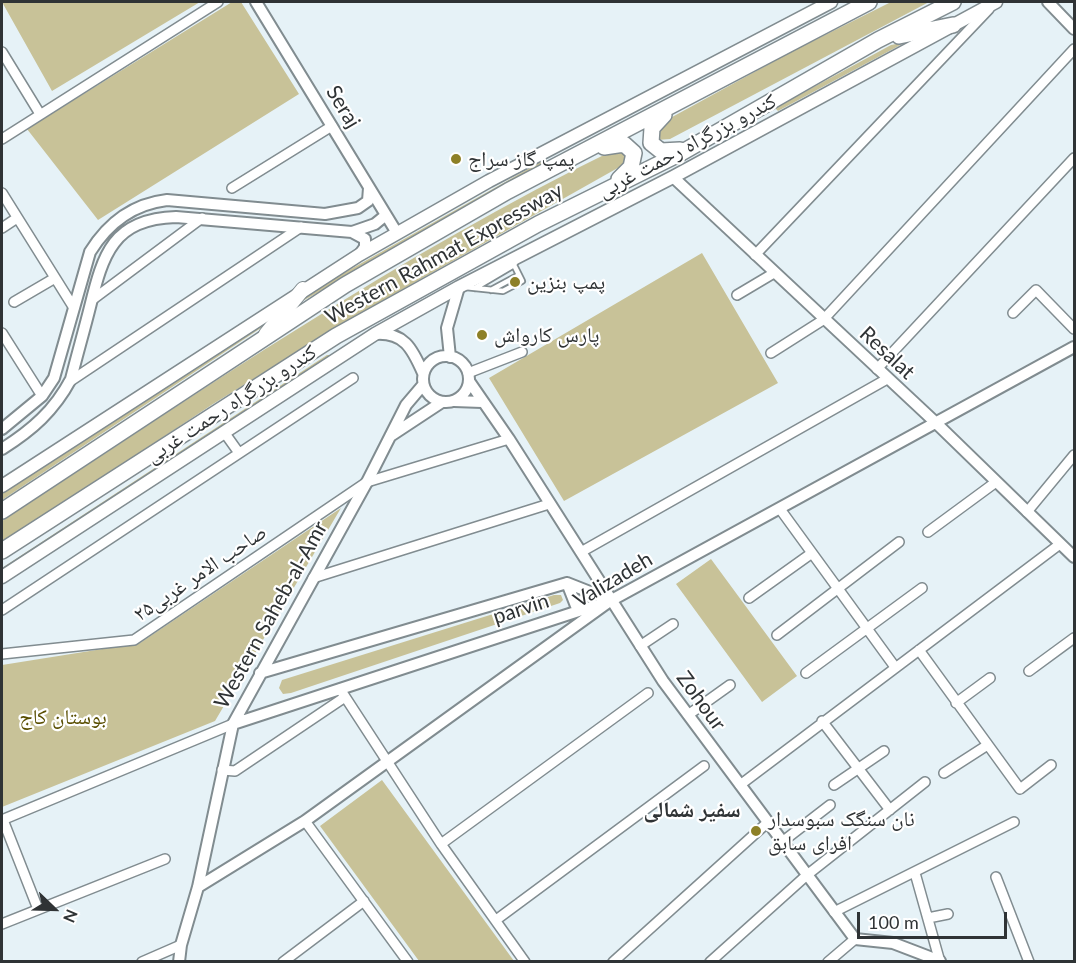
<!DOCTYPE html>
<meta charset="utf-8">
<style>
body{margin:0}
#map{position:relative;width:1076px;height:963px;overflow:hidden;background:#e6f2f7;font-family:Lato,sans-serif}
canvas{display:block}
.frame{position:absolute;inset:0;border:3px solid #2f3335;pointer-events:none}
.north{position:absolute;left:24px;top:879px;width:60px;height:60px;-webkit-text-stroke:4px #fff;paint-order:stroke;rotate:113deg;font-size:16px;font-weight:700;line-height:24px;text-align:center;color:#2f3335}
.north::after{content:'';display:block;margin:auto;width:21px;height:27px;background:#2f3335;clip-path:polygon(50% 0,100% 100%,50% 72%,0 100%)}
.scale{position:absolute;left:857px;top:912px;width:150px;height:27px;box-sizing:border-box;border:3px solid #2f3335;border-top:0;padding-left:8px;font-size:18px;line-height:21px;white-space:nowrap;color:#2f3335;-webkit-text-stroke:4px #fff;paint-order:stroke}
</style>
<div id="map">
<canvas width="1076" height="963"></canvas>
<div class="frame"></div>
<div class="north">N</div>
<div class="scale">100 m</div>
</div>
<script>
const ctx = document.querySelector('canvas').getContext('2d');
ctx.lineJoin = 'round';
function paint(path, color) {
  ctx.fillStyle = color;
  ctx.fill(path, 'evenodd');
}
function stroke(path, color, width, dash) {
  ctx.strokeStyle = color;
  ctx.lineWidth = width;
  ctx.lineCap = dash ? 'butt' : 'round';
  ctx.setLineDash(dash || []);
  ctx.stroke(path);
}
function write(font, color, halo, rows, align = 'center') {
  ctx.font = font + ' Lato,"Noto Naskh Arabic",sans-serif';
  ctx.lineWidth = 4.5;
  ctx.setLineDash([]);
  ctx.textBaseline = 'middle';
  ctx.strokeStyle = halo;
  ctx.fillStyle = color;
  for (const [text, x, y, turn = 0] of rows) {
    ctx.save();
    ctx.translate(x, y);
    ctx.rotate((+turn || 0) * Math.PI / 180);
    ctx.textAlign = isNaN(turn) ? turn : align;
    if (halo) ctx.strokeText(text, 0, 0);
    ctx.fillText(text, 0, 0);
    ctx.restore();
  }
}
const green = new Path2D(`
 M2 2H200L52 91Z
 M232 2H241L299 94 98 220 27 129Z
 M891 2H929L670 139 657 140 655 130 663 122 791 52Z
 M906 42 778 111 775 108 891 45Z
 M616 149 623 151 626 156 623 165 357 315 213 404 2 544V521C201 391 400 254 616 149Z
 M544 160 548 161 301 302 305 295Z
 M702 253 778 383 564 501 489 378Z
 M271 316 267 324 2 500V493Z
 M327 355H332L2 572V568Z
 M341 508 215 721 2 807V665L140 643Z
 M711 559 797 676 762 702 676 584Z
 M554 595H561L563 600 560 603 291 693 283 694 279 688 282 680Z
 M382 780 514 961H419L320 826Z`);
const service = new Path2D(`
 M465 287 503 291 522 281 514 265 516 261
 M475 288 514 265
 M491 290 519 275`);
const minor = new Path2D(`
 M2 52 40 114
 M2 139 218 2
 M232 188 332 126
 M2 193 74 308
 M2 228 17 218
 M755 255 989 9
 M737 295 774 273
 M92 300 202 218
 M14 302 55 278
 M1013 313 1036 290 1074 329
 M2 333 42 396
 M771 353 823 320 1074 49
 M877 369 1074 158
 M468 373 522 352
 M69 382 301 227
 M224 432 239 453
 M780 509 895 667
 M1027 512 1074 455
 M928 532 996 482
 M581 552 887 379
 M313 578 549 504
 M749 598 812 553
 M2 610 353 378
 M777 635 899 542
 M640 646 673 624
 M919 650 1020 789 1051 765
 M2 654 134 640 367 482 509 439
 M1029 671 1074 638
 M806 673 922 588
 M340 689 441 844 525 962
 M956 703 990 678
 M688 715 730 685
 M822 721 890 810
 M222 770 235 771 345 697
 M944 773 986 746
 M740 785 1060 544
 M834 785 884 751
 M2 820 233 724
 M3 820 38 909
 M305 821 408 962
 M782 842 830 805
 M441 844 648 693
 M915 873 940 962
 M996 877 1029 962
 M834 912 1014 822
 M928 918 948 914
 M496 920 704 766
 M2 924 165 859
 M142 962 181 945
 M283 962 364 901
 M613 962 767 823
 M710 962 807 875 925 782
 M828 962 855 939`);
const tertiary = new Path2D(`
 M256 2 397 233
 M1048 2 1074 29
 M673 177 935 422 1074 557
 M352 232 365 239V247L360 254
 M375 334C404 332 412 348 423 373
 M423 379a23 23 0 1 1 46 0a23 23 0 1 1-46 0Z
 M450 357 447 328 459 287
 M469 381 509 439 663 681 855 939 893 943 940 961
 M454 401 482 402
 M2 429 42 396 54 378 90 252C108 223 133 204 167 200L325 214 358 208 368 201 369 188
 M392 435 442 402
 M2 449C32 430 54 411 71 379 77 355 84 331 90 307 103 254 113 219 176 217L352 232 375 224 386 215
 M567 583 578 611
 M260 673 567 583 610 600
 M233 724 600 604
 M198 887 305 821 610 601 1074 347
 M179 962 181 945 198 887 233 724 367 482 406 405 423 385`);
const secondary = new Path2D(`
 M2 486 359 255 489 181 831 2
 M2 577 375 334 459 287 673 177 996 2`);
const primary = new Path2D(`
 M266 334 303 289`);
const trunk = new Path2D(`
 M899 36 953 25
 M664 115 652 128 651 143 661 151 680 150
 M604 147 624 144 634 153 631 167 619 179
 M2 511 345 285 508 191 869 2
 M2 551 336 336 538 224 681 153 878 40 953 2`);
const markers = [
 [456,159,6,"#8d8027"],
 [515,282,6,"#8d8027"],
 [482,335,6,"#8d8027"],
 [756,831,6,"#8d8027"]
];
const streetNames = [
 ["Seraj",343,107,59],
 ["کندرو بزرگراه رحمت غربی",687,146,-28],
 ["Western Rahmat Expressway",444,254,-29],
 ["Resalat",887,353,43],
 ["کندرو بزرگراه رحمت غربی",231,404,-33],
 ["صاحب الامر غربی۲۵",200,573,-34],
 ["Valizadeh",613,580,-31],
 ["parvin",521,609,-18],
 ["Western Saheb-al-Amr",271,615,-61],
 ["Zohour",701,701,54]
];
const poiNames = [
 ["پمپ گاز سراج",468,159],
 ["پمپ بنزین",527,282],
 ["پارس کارواش",494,335],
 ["نان سنگک سبوسدار",768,819],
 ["افرای سابق",768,843]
];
const parkNames = [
 ["بوستان کاج",63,717]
];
const neighbourhoodNames = [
 ["سفیر شمالی",692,810]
];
paint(green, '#c8c298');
stroke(service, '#818c90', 8);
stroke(minor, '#818c90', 12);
stroke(tertiary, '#818c90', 14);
stroke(secondary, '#818c90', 15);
stroke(primary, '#818c90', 16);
stroke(trunk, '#818c90', 18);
stroke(service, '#fff', 4.5);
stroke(minor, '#fff', 9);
stroke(tertiary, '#fff', 10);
stroke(secondary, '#fff', 12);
stroke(primary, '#fff', 14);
stroke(trunk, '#fff', 15);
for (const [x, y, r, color] of markers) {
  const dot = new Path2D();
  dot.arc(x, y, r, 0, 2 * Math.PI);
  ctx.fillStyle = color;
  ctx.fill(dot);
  stroke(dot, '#fff', 2);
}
write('21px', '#2f3335', '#fff', streetNames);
write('21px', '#2f3335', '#fff', poiNames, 'left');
write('21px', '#594e00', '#fff', parkNames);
write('bold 22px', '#2f3335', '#fff', neighbourhoodNames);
</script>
